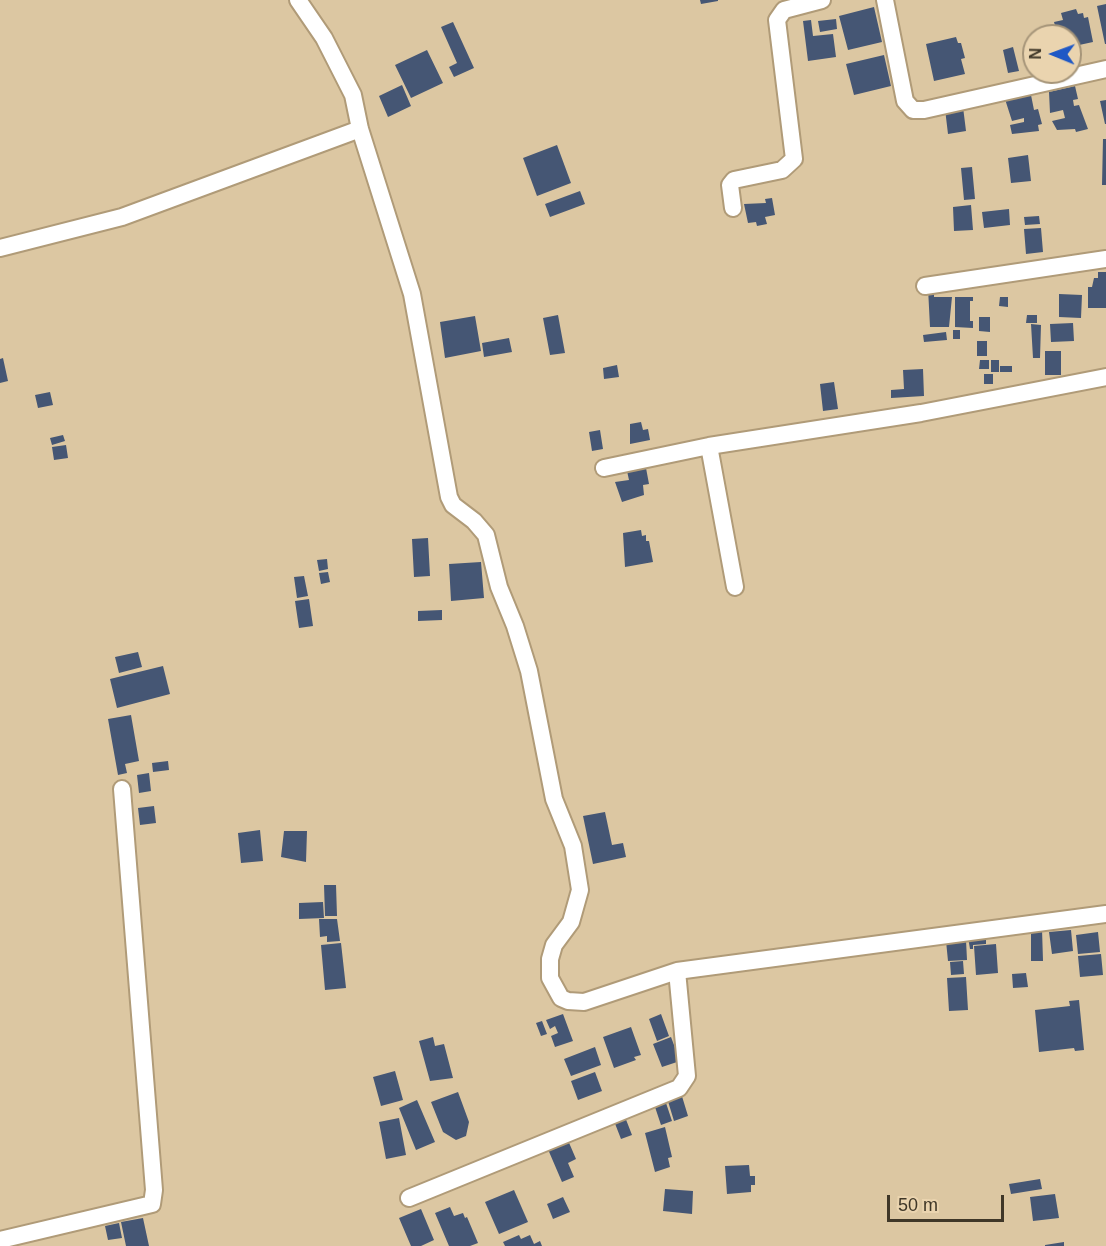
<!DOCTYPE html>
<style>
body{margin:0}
#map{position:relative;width:1106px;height:1246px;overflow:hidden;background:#dcc7a2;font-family:Helvetica,sans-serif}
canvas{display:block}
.north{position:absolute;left:1022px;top:24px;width:60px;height:60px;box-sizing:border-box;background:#ead4af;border:2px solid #a69579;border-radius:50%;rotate:271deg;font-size:16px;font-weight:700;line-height:24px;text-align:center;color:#3f3728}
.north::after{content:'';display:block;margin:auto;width:21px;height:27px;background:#1f58c5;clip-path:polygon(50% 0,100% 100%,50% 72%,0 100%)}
.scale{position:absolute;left:887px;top:1195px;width:117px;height:27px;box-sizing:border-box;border:3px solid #3f3728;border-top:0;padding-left:8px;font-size:18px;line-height:21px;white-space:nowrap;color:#3f3728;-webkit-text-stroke:4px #ead4af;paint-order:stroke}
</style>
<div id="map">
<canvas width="1106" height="1246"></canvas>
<div class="north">N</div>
<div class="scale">50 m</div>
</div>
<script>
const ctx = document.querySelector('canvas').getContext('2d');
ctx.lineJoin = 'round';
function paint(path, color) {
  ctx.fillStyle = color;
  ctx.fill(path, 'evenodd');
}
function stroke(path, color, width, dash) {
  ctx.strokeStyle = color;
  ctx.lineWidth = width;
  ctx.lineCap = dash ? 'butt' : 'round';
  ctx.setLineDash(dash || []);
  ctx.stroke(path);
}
const building = new Path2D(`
 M700 0H718V1L701 4Z
 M1106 4V44H1105L1097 6Z
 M874 7 882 42 848 50 839 16Z
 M1076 9 1078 14 1083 13 1084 18 1088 17 1093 42 1070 47V36H1058L1054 22 1063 20 1061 13Z
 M836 19 837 29 820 32 818 21Z
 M811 20 813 36 833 34 836 57 808 61 803 21Z
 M453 22 474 68 454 77 449 67 457 63 441 27Z
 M956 37 958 43H961L965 58 961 59 965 74 934 81 926 44Z
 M1013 47 1019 71 1008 73 1003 50Z
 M427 50 443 83 411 98 395 65Z
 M884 55 891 86 854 95 846 64Z
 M402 85 411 106 388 117 379 96Z
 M1075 86 1078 99 1073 100 1074 106 1079 105 1088 129 1076 132 1075 129 1057 130 1052 121 1065 118 1063 110 1050 113 1049 92Z
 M1030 90 1034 110 1038 109 1042 124 1038 125 1039 131 1012 134 1010 125 1024 122V118L1012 121 1004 96Z
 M1106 100V124H1105L1100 101Z
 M963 107 966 131 948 134 945 109Z
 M1103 139H1106V185H1102Z
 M557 145 571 183 537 196 523 158Z
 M1028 155 1031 181 1011 183 1008 158Z
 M972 167 975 199 964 200 961 168Z
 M580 191 585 204 550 217 545 204Z
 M772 198 775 215 765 217 767 224 757 226 756 222 748 223 744 204 766 203 765 199Z
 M971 205 973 230 954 231 953 207Z
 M1009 209 1010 225 984 228 982 212Z
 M1039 216 1040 224 1025 225 1024 217Z
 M1041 228 1043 252 1026 254 1024 229Z
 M1098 272H1106V308H1088V287H1092L1094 278H1098Z
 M928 288 934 291V297H952L949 327H930Z
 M1059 294 1082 295 1081 318 1059 317Z
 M955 297H973V301H970V321H973V328L955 327Z
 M1000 297H1008V307L999 306Z
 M558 315 565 353 550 355 543 318Z
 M1027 315H1037V323H1026Z
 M475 316 481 351 445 358 440 322Z
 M979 317H990V332L979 331Z
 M1073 323 1074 341 1051 342 1050 324Z
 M1031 324 1041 325 1040 358H1033Z
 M953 330H960V339H953Z
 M946 332 947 340 924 342 923 335Z
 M509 338 512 352 484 357 482 343Z
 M977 341H987V356H977Z
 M1045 351H1061V375H1045Z
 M3 358 8 381 0 383V359Z
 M980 360H989V369H979Z
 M991 360H999V372H991Z
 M617 365 619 377 604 379 603 368Z
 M1000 366H1012V372H1000Z
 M923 369 924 396 891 398V390L904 389 903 370Z
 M984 374H993V384H984Z
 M834 382 838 409 823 411 820 384Z
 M50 392 53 405 38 408 35 395Z
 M641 422 643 430 648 429 650 440 630 444V424Z
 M600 430 603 449 592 451 589 432Z
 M63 435 65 441 52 445 50 438Z
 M66 445 68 458 54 460 52 447Z
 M646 468 649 484 643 485 644 495 622 502 615 482 629 480 627 471Z
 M641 530 642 536 646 535V541H649L653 562 625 567 623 533Z
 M428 538 430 576 414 577 412 539Z
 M327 559 328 569 319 571 317 560Z
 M481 562 484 598 451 601 449 564Z
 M328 572 330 582 321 584 319 573Z
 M304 576 308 596 297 598 294 577Z
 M309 599 313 626 299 628 295 601Z
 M442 610V620L418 621V611Z
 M138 652 142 667 119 673 115 657Z
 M163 666 170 694 117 708 110 679Z
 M131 715 139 761 125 764 127 773 118 775 108 719Z
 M168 761 169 770 153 772 152 763Z
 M149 773 151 791 139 793 137 775Z
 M154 806 156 823 140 825 138 808Z
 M605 812 612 845 623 843 626 857 593 864 583 816Z
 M260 830 263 861 241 863 238 833Z
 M284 831H307L306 862 281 857Z
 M324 885H336L337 916H325Z
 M323 902 324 918 299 919V903Z
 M319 919H337L340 941 327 942V936L320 937Z
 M1031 929H1042L1043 961H1031Z
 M1071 930 1073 951 1052 954 1049 932Z
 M1098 932 1100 952 1078 954 1076 935Z
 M986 935V944L973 945V949H970L968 937Z
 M966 940 967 960 948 961 946 941Z
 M341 943 346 988 325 990 321 945Z
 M996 944 998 973 976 975 974 946Z
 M1101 954 1103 975 1080 977 1078 956Z
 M963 961 964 974 951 975 950 962Z
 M1026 973 1028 987 1013 988 1012 974Z
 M966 977 968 1010 949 1011 947 978Z
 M1079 1000 1084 1050 1075 1051 1074 1048 1039 1052 1035 1010 1070 1006 1069 1001Z
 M563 1014 573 1041 555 1047 551 1036 558 1033 555 1026 550 1029 546 1020Z
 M661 1014 669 1036 657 1041 649 1019Z
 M542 1021 547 1034 541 1036 536 1023Z
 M631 1027 641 1055 634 1057 636 1060 614 1068 603 1037Z
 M433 1037 435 1046 444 1044 453 1078 430 1081 419 1041Z
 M671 1037 680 1061 662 1067 653 1044Z
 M595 1047 601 1065 571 1076 564 1059Z
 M395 1071 403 1100 381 1106 373 1077Z
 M595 1072 602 1091 578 1100 571 1081Z
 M458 1092 469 1122 466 1136 456 1140 443 1132 431 1102Z
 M681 1093 688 1116 674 1121 667 1098Z
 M417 1100 435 1142 416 1150 399 1108Z
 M665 1100 672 1121 661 1125 654 1104Z
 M625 1117 632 1135 621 1139 614 1121Z
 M399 1118 406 1155 386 1159 379 1122Z
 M665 1127 672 1157 668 1158 670 1167 655 1172 645 1133Z
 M567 1138 576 1159 568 1163 574 1177 562 1182 547 1147Z
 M749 1165 750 1176H755V1185H751V1192L727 1194 725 1166Z
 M1040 1179 1042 1189 1011 1194 1009 1184Z
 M665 1189 693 1191 692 1214 663 1211Z
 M514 1190 528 1222 499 1234 485 1202Z
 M1055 1194 1059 1218 1033 1221 1030 1197Z
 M563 1197 570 1212 553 1219 547 1204Z
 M450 1207 454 1216 463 1213 465 1218 467 1217 478 1243 470 1246H449L435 1213Z
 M421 1209 434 1240 421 1246H411L399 1218Z
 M143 1218 149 1246H126L121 1222Z
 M119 1223 122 1238 108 1240 105 1226Z
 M519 1235 521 1239 530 1235 534 1244 540 1241 542 1246H505L503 1242Z
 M1064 1242V1246H1045V1245Z`);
const street = new Path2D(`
 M298 0 324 38 353 95 360 129 412 294 449 497 453 505 474 521 486 535 499 587 515 626 529 671 554 799 573 846 580 890 571 922 554 945 550 959V978L561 998 568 1001 584 1002 677 971
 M885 0 905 101 913 110H924L1106 69
 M733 208 730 185 734 180 782 170 794 159 777 20 784 10 822 0
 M0 248 122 217 360 129
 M925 286 1106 259
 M709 446 735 587
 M604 468 709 446 921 413 1106 377
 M409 1198 679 1088 687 1076 677 971 1106 914
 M0 1240 152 1204 154 1190 122 789`);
paint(building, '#455674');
stroke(street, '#b09b78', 20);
stroke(street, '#fff', 16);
</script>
